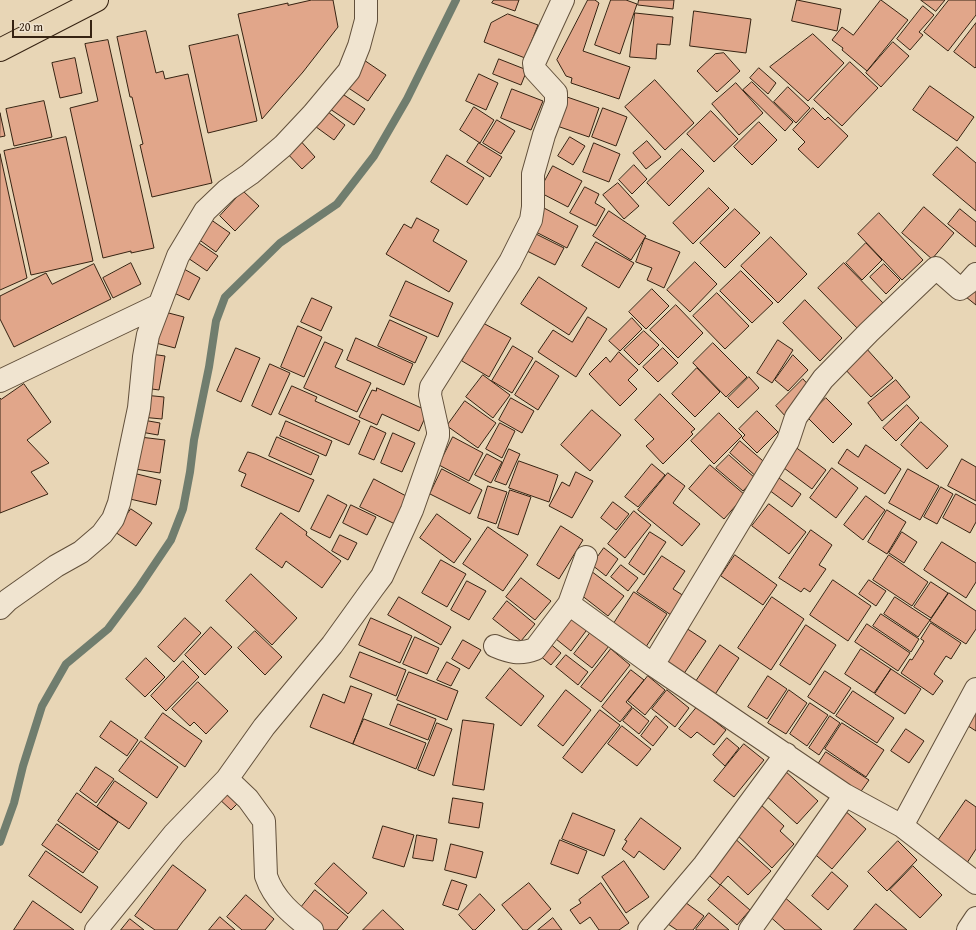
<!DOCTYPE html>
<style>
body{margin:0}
#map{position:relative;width:976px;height:930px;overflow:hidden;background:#e8d6b6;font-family:"Gentium Book Plus",serif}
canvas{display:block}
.scale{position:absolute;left:12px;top:20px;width:80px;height:18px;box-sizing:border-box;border:2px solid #362312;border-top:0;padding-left:5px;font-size:12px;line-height:14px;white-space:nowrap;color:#362312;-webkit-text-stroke:3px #f0e4d0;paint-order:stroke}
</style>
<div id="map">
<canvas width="976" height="930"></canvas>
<div class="scale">20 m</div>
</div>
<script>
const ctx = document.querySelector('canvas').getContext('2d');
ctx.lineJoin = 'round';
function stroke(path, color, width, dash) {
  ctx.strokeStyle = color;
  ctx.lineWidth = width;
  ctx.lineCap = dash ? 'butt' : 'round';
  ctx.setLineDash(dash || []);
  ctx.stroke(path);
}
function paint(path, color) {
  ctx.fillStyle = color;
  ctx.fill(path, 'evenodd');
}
const stream = new Path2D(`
 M0 842 14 803 23 766 42 706 66 664 108 629 138 589 171 540 183 509 190 472 194 440 209 367 216 321 225 297 280 243 337 204 374 156 407 99 456 0`);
const building = new Path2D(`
 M312 0H333L338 27 303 72 262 119 238 14 288 3V5Z
 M494 0H519L515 11 492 3Z
 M588 0H595L599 3 583 51 630 67 619 99 571 83 572 78 566 76 557 60Z
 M611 0H626L637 4 620 54 595 45Z
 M639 0H674L673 9 638 5Z
 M797 0 841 9 837 31 792 21Z
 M881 0 908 20 867 71 842 50 843 48 832 40 842 27 853 35Z
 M921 0H945L936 11Z
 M949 0H976V15L948 51 924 32Z
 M923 6 934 15 919 32 923 35 910 50 897 39Z
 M694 11 751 19 746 53 690 46Z
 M635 13 673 17 670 45 657 44 656 59 630 57Z
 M508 14 538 25 525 58 484 42 491 23Z
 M976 23V67L975 68 954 52Z
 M146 31 156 73 163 71 165 79 188 74 212 183 152 197 140 145 143 144 132 97H130L117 37Z
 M813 34 844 63 808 101 770 67Z
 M238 35 257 121 208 133 189 46Z
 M108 40 154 248 131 253V251L103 258 70 108 98 101 85 44Z
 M893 42 909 56 881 87 866 73Z
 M724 53 740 71 717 92 697 71 715 54Z
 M75 58 82 93 60 98 52 63Z
 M361 58 386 75 368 101 344 85Z
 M499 59 527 70 521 85 493 74Z
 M850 62 878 88 842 126 814 100Z
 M759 68 776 83 768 94 750 78Z
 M479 74 498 83 486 110 466 101Z
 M655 80 694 123 665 150 625 107Z
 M752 82 793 122 785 131 743 90Z
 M736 83 763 113 739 135 712 104Z
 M930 86 974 117 957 141 913 110Z
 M788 87 810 108 796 123 774 102Z
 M512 89 543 101 531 130 501 118Z
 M338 91 365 109 354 125 327 107Z
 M567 97 599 108 589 137 557 126Z
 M44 101 52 137 14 146 6 109Z
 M474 107 494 120 480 143 460 130Z
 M323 108 345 125 334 140 312 124Z
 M603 108 627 117 616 146 592 137Z
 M813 108 825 120 828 117 848 136 818 168 798 149 805 142 793 130Z
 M711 111 738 139 714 162 687 134Z
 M0 113 5 136 0 137Z
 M497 120 515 131 501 154 483 143Z
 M759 122 777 140 752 165 734 147Z
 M66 137 93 261 31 275 4 151Z
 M570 137 585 146 573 165 558 156Z
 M298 138 315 157 302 169 284 150Z
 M647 141 661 157 646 169 633 153Z
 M479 143 502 157 490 177 467 162Z
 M594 143 620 154 609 182 583 172Z
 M957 147 976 163V211L933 175Z
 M682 149 704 171 669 206 647 183Z
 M0 154 27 278 0 290Z
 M447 155 484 178 467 205 431 182Z
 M634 165 647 179 632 194 619 180Z
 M553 166 582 181 568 207 539 192Z
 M618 183 639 206 624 219 603 195Z
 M585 187 599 194 595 203 605 209 596 226 570 213Z
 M709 188 729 208 693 244 673 223Z
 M243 191 259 206 235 231 220 216Z
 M924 207 954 233 932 259 902 233Z
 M544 208 578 226 567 248 532 230Z
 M735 209 760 233 725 268 700 243Z
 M960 209 976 222V247L948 224Z
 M609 211 646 236 631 260 593 236Z
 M879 213 923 260 902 280 858 234Z
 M207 217 230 233 216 252 194 236Z
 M417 218 439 230 433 241 467 261 449 292 386 254 404 224 411 228Z
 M532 232 564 248 555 265 523 249Z
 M771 237 807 274 778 303 741 266Z
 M645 238 680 252 664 288 647 280 652 268 636 262Z
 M196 241 218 256 207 271 185 256Z
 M596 242 634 263 619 288 582 266Z
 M866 243 882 260 862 280 846 263Z
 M695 262 717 284 690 312 667 290Z
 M131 263 141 284 113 298 103 278Z
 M844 263 885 305 859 330 818 288Z
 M94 264 111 299 14 347 0 319V296L46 273 52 284Z
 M884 264 900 280 886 294 870 277Z
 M184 269 200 278 189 300 172 292Z
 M741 271 773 303 752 323 720 291Z
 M539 277 587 308 569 335 521 304Z
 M406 281 453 303 438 337 390 316Z
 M976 285V305L966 297Z
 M652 289 669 306 646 329 629 312Z
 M717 293 749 326 725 349 693 316Z
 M312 298 332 307 321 331 301 322Z
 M805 300 842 338 820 361 783 323Z
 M676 305 703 333 678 358 650 330Z
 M161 311 184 317 175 348 152 342Z
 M588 317 607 329 576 377 538 352 553 330 572 342Z
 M632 318 642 329 620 351 609 341Z
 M390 320 427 337 415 363 378 346Z
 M483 323 511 338 489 377 462 361Z
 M298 326 322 337 304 377 281 367Z
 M644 331 659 345 639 365 624 350Z
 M356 338 413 364 404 385 347 360Z
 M778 340 793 350 772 383 757 373Z
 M325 342 343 350 335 367 371 383 357 412 304 388Z
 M713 343 747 377 726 397 693 363Z
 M513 346 533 358 512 393 492 381Z
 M865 347 893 378 871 397 843 367Z
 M236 348 260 358 241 402 217 391Z
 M663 348 678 363 658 382 643 367Z
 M619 352 638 370 628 380 637 389 620 406 589 374 606 357 610 362Z
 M151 354 165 356 159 390 145 388Z
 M793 355 808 370 788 391 775 380Z
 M536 361 559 376 538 410 515 395Z
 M270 364 290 373 271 415 252 406Z
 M697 368 720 392 695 417 672 394Z
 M483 375 510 395 493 418 466 397Z
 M749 377 759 388 738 408 728 398Z
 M803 379 814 391 787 418 776 406Z
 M896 380 910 397 882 421 868 403Z
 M24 384 51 422 27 440 49 463 31 472 48 494 0 513V398L1 399Z
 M292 386 317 397 315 401 360 421 349 445 279 414Z
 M377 388 428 411 419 431 382 414 377 425 359 417 372 390 376 391Z
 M660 394 695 429 691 432 693 434 663 464 646 446 654 439 635 420Z
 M144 395 164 397 162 419 141 417Z
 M511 398 534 411 522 433 499 420Z
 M826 398 852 424 833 443 807 417Z
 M465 401 496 423 478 448 447 426Z
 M907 405 919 418 896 441 883 428Z
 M592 410 621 435 590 471 561 445Z
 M757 411 778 432 757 453 742 438 745 435 739 429Z
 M719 413 742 436 714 464 691 441Z
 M143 420 160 423 158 435 141 432Z
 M286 421 332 441 326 456 280 436Z
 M921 422 948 446 927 469 901 445Z
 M500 423 515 431 502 458 486 449Z
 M371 426 386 433 374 460 359 454Z
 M393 433 415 443 402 472 381 463Z
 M140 437 165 440 160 473 135 469Z
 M277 437 319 456 311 475 269 456Z
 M453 437 483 453 469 481 439 465Z
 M740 441 770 467 759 479 730 453Z
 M866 445 901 469 885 494 838 463 847 449 858 457Z
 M794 446 826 470 812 489 780 465Z
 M509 449 520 454 506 485 495 481Z
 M248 452 255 454 314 480 299 512 241 486 246 474 239 471Z
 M487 454 502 462 491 483 475 475Z
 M729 455 755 478 743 491 716 468Z
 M962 459 976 467V501L948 486Z
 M519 461 558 475 549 502 509 488Z
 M652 464 665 475 638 507 625 497Z
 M710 465 745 495 724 519 689 489Z
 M832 468 858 488 836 518 810 498Z
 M442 469 482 490 470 514 430 494Z
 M908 469 939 486 920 520 889 503Z
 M576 472 593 481 572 518 549 506 562 482 569 486Z
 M668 473 685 486 673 503 700 524 682 546 638 510Z
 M137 474 161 480 156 505 130 499Z
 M779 478 801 494 792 507 769 490Z
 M374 479 408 497 395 524 360 507Z
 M488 486 507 492 496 524 478 518Z
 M941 487 953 494 937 524 924 517Z
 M510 490 531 497 518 535 498 528Z
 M956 494 976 505V522L970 533 943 518Z
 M328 495 347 505 330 538 311 529Z
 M866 496 885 510 863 540 844 525Z
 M613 502 629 514 616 530 601 518Z
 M769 504 806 532 789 554 752 526Z
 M351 505 376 517 367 535 343 523Z
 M131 509 152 523 136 546 115 532Z
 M887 510 906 522 887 554 868 542Z
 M634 511 651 525 625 558 608 544Z
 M281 513 307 532 306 535 341 561 322 588 286 561 282 568 256 549Z
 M437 514 471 539 454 563 420 538Z
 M561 526 583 540 559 579 537 565Z
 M488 527 528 555 503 591 463 564Z
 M811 530 832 545 819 565 826 569 810 592 804 588 801 592 779 578Z
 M650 532 666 542 644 575 629 564Z
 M902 532 917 542 904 563 889 553Z
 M340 535 357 543 348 560 332 551Z
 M942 542 976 563V582L966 598 924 570Z
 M604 548 618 559 606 576 592 565Z
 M735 555 777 585 763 605 721 576Z
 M889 555 928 582 912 606 873 580Z
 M662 556 685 571 673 589 684 596 671 615 637 592Z
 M441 560 466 574 447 607 422 593Z
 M621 565 638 578 628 591 611 577Z
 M591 571 624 596 608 616 576 591Z
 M251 574 297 618 272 645 226 601Z
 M521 578 551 601 535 620 506 597Z
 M833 580 871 606 848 641 810 615Z
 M869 580 886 591 876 606 859 594Z
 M467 581 486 591 469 620 451 610Z
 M931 582 948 593 931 618 914 607Z
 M634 592 667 614 644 650 611 628Z
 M949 593 976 611V629L966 644 930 621Z
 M399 597 451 627 441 645 388 615Z
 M772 597 804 619 771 670 738 648Z
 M895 597 930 620 918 637 884 614Z
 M507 601 535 624 521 641 493 619Z
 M570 612 589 627 571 651 551 635Z
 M881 614 919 639 911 652 873 626Z
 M185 618 201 633 174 662 158 647Z
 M371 618 412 636 400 663 359 645Z
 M931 623 961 643 951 659 946 656 934 674 943 681 933 695 901 673 910 659 912 660 924 641 921 639Z
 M867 624 910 653 898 671 855 642Z
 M806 625 836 645 810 685 780 665Z
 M211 627 232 647 205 675 185 655Z
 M594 628 612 642 592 668 574 654Z
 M686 628 706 641 683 675 663 662Z
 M255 631 282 657 265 675 238 648Z
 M415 637 439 648 427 674 403 664Z
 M463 640 481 650 469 669 452 659Z
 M548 642 561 653 551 665 538 654Z
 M720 645 739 658 712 699 693 686Z
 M611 649 630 665 601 702 581 687Z
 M861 649 891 669 874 693 845 674Z
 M360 652 406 670 396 696 350 677Z
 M566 655 588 672 578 685 556 667Z
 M146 658 165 677 145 697 126 679Z
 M183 661 199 677 166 711 151 696Z
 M447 662 460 669 451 686 437 680Z
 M510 668 544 696 521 726 486 698Z
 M891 669 921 689 905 714 875 694Z
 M631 670 644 680 626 702 632 707 620 722 602 707Z
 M825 671 851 688 834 714 808 697Z
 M409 672 458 691 447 720 397 700Z
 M648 676 665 690 645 715 628 701Z
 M768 676 787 689 767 719 748 707Z
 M198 682 228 711 206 734 194 722 190 726 172 709Z
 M351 686 372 694 353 744 310 727 323 694 344 703Z
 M566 690 591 710 563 746 538 726Z
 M667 690 689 708 675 727 652 709Z
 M789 690 807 703 786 734 768 723Z
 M853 691 894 718 877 743 836 716Z
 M810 703 828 715 807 746 790 734Z
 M398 704 436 719 428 740 390 725Z
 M976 706V731L965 724Z
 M697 707 726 730 714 745 697 732 691 738 679 729Z
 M633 708 649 721 639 734 623 721Z
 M600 710 620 725 582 773 563 758Z
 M163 713 202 741 185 767 145 738Z
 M656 716 668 727 653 746 641 736Z
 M830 716 840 723 819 755 809 748Z
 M364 719 426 743 416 769 353 744Z
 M463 720 494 724 484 790 453 785Z
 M111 721 138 740 127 756 100 737Z
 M437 723 452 729 434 776 418 770Z
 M842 723 884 750 866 777 825 749Z
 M622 726 651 749 637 766 608 744Z
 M906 729 924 741 909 763 891 751Z
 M727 738 739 748 725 766 713 755Z
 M141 741 178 767 157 798 119 771Z
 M744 744 764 760 734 797 714 781Z
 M826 752 869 780 857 797 815 769Z
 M96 767 114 779 96 803 80 791Z
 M784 770 818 801 797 824 763 793Z
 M115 781 147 803 129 829 97 807Z
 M228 785 243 798 231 810 217 797Z
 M77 793 118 822 99 850 58 821Z
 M453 798 483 803 479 828 449 823Z
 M966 800 976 807V849L965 866 935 845Z
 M760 804 784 826 780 831 794 844 772 868 734 832Z
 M844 810 866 829 832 869 810 850Z
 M573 813 615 830 604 856 562 839Z
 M641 818 681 848 664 870 639 851 634 858 622 849 627 841 625 840Z
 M57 824 98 852 83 873 42 845Z
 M383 826 414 835 404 867 373 858Z
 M417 835 437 839 433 861 413 858Z
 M732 836 771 871 748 895 728 876 720 885 702 869Z
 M560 840 587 851 578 874 551 864Z
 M898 841 917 860 887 891 868 872Z
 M451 844 483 852 476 878 445 870Z
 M46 851 98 887 81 913 29 876Z
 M624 861 649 897 626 913 602 877Z
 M334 863 367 893 348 914 315 884Z
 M173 865 206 890 177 930H155L135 916Z
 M913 866 942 895 920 918 890 890Z
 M832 872 848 886 828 910 812 896Z
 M452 880 467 885 458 910 443 905Z
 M529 883 551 909 527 930H523L502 905Z
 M601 883 629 923 619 930H599L590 917 580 924 570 910 581 903 579 900Z
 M721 885 750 910 737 925 708 900Z
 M315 890 348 917 337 930H322L299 910Z
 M480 894 495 910 475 930H473L459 915Z
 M246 895 274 919 265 930H242L227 917Z
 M782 895 822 930H785L766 913Z
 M678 897 704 916 693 930H677L662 920Z
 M33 901 74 930H14Z
 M876 904 907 930H854Z
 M383 910 404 930H363Z
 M709 913 729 930H696V929Z
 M220 917 235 930H209Z
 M553 918 562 930H538Z
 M130 919 144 930H121Z`);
const minor = new Path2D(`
 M0 381 159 305
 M569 604 653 665 845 795 902 826 976 883
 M0 608 8 600 56 566 81 552 102 534 113 519 119 503 139 408 144 357 148 335 178 256 205 211 227 190 250 174 283 146 313 114 349 71 359 46 366 20V0
 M495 646C509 652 520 655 535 649L569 604 586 557
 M653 665 788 441 796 417 823 379 869 332 936 268 960 289 968 283 976 274
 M227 779 248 799 264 821 266 876C274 900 293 915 312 930
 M902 826 976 689
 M96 930 174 834 227 779 264 727 332 645 373 588 382 576 412 510 438 436V431L430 395 431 387 510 262 531 220 533 207V174L544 135 556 103V93L535 70 534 63 563 0
 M649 930 704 865 786 754
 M750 930 845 795
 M968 930 976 918`);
const trunk = new Path2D(`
 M0 50 97 0`);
stroke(stream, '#707d6e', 8);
paint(building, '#e1a68a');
stroke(building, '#362312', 1);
stroke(minor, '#62503b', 24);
stroke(trunk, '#362312', 24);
stroke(minor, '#f0e4d0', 22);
stroke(trunk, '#e8d6b6', 22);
</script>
